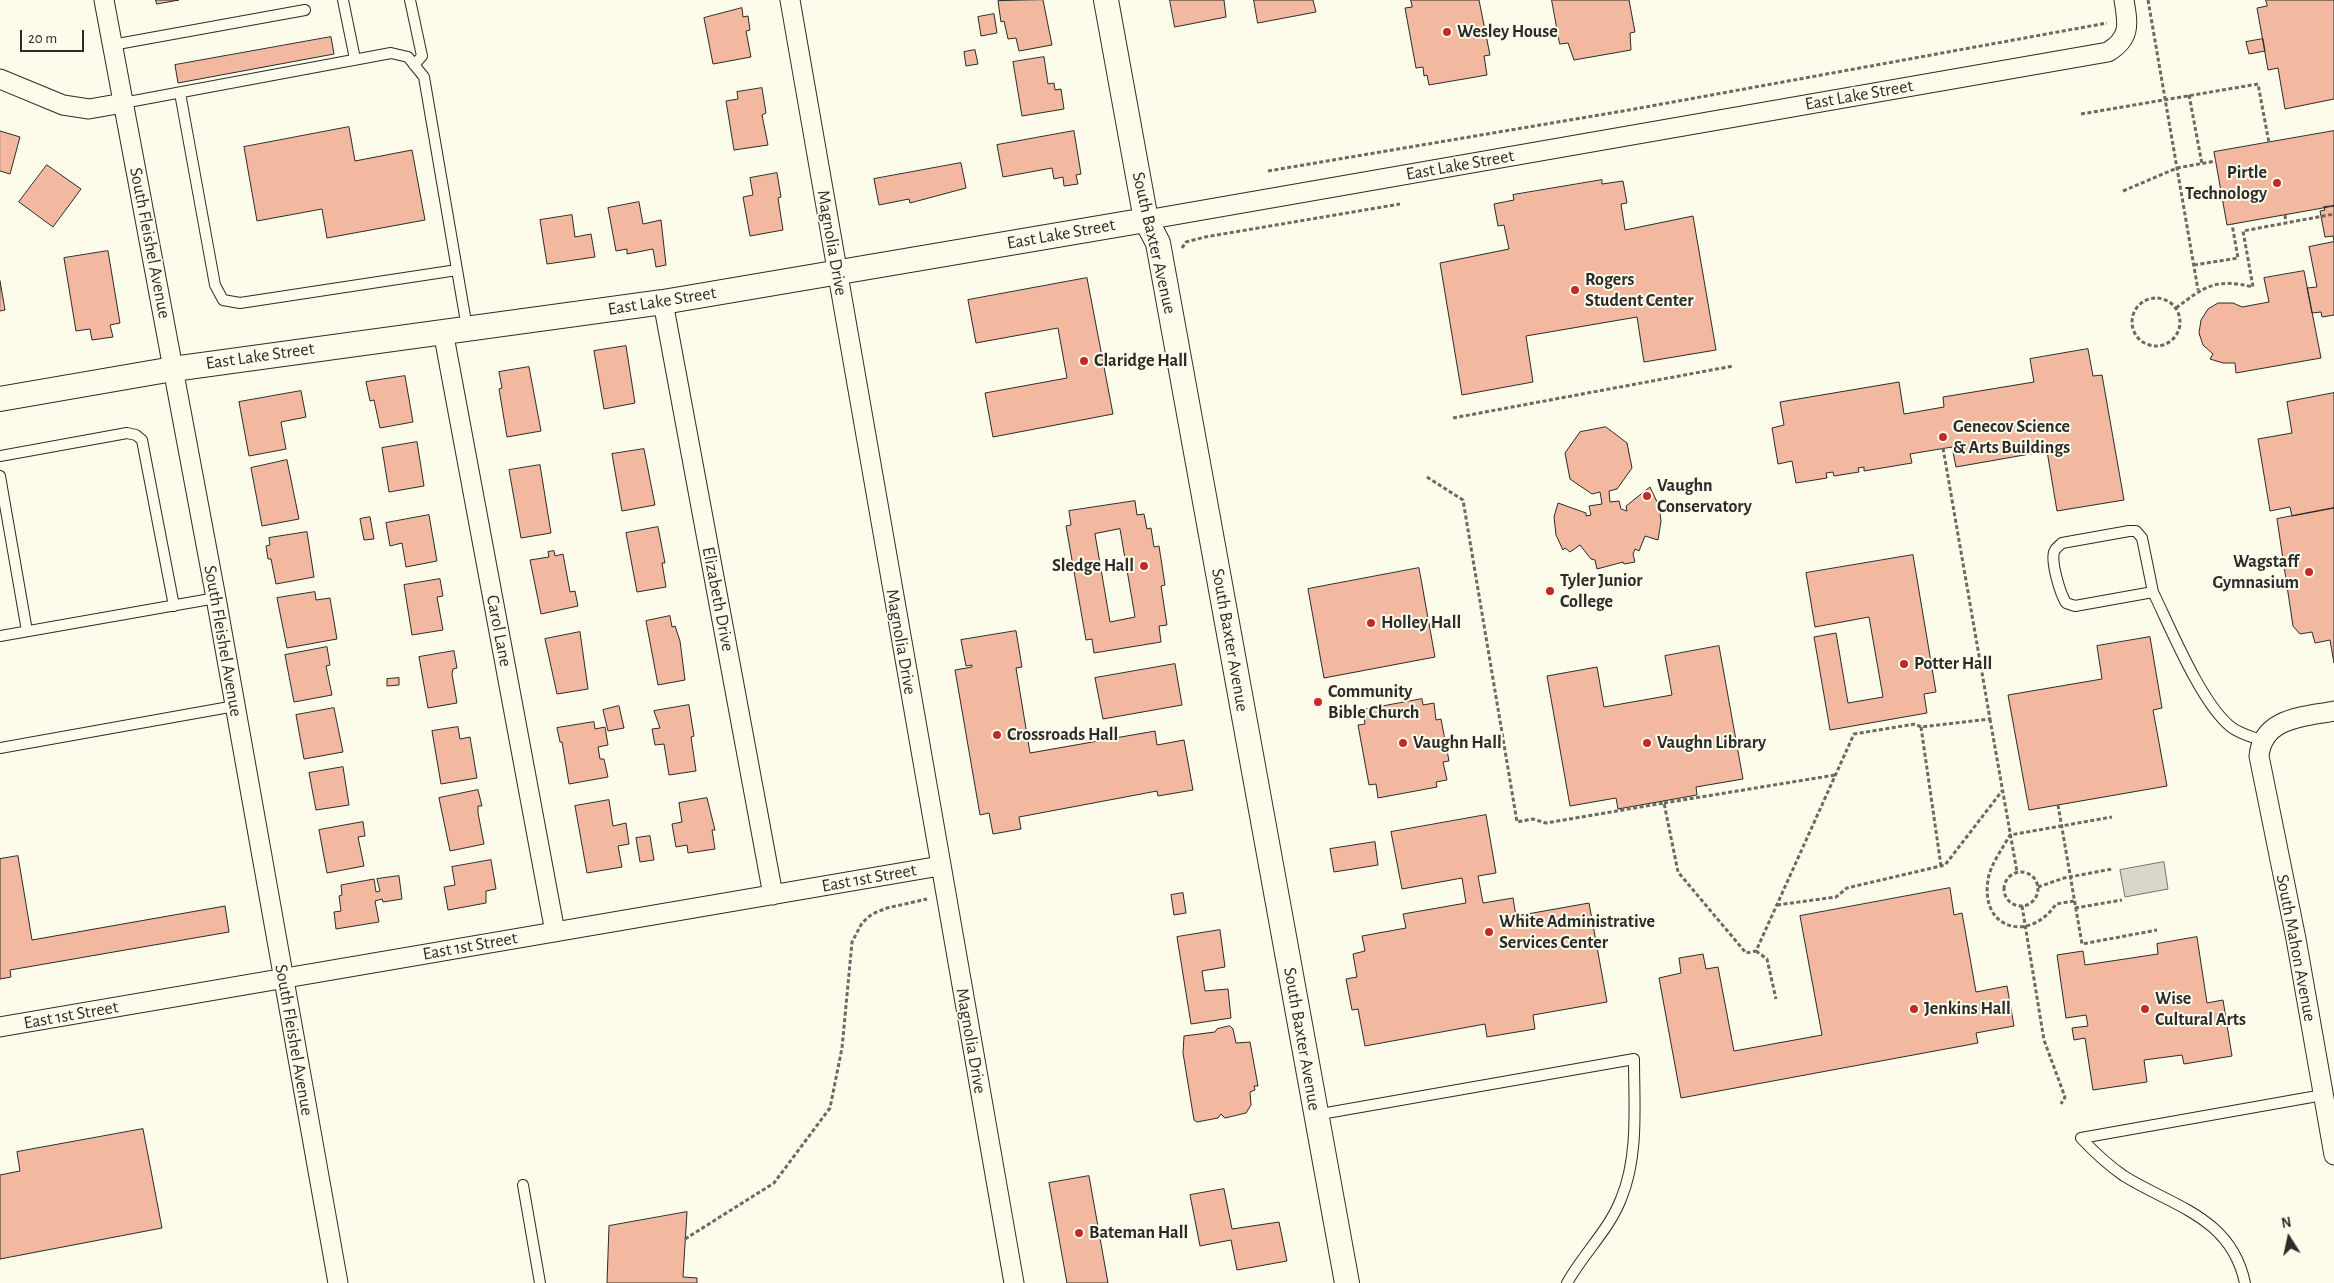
<!DOCTYPE html>
<style>
body{margin:0}
#map{position:relative;width:2334px;height:1283px;overflow:hidden;background:#fdfbea;font-family:"Alegreya Sans",sans-serif}
canvas{display:block}
.north{position:absolute;left:2264px;top:1213px;width:50px;height:50px;-webkit-text-stroke:4px #fdfbea;paint-order:stroke;rotate:350deg;font-size:14px;font-weight:700;line-height:20px;text-align:center;color:#2b2b2b}
.north::after{content:'';display:block;margin:auto;width:18px;height:22px;background:#2b2b2b;clip-path:polygon(50% 0,100% 100%,50% 72%,0 100%)}
.scale{position:absolute;left:20px;top:30px;width:64px;height:22px;box-sizing:border-box;border:2px solid #2b2b2b;border-top:0;padding-left:6px;font-size:15px;line-height:18px;white-space:nowrap;color:#2b2b2b;-webkit-text-stroke:4px #fdfbea;paint-order:stroke}
</style>
<div id="map">
<canvas width="2334" height="1283"></canvas>
<div class="north">N</div>
<div class="scale">20 m</div>
</div>
<script>
const ctx = document.querySelector('canvas').getContext('2d');
ctx.lineJoin = 'round';
function paint(path, color) {
  ctx.fillStyle = color;
  ctx.fill(path, 'evenodd');
}
function stroke(path, color, width, dash) {
  ctx.strokeStyle = color;
  ctx.lineWidth = width;
  ctx.lineCap = dash ? 'butt' : 'round';
  ctx.setLineDash(dash || []);
  ctx.stroke(path);
}
function write(font, color, halo, rows, align = 'center') {
  ctx.font = font + ' "Alegreya Sans",sans-serif';
  ctx.lineWidth = 4;
  ctx.setLineDash([]);
  ctx.textBaseline = 'middle';
  ctx.strokeStyle = halo;
  ctx.fillStyle = color;
  for (const [text, x, y, turn = 0] of rows) {
    ctx.save();
    ctx.translate(x, y);
    ctx.rotate((+turn || 0) * Math.PI / 180);
    ctx.textAlign = isNaN(turn) ? turn : align;
    if (halo) ctx.strokeText(text, 0, 0);
    ctx.fillText(text, 0, 0);
    ctx.restore();
  }
}
const water = new Path2D(`
 M2164 862 2168 889 2125 897 2120 870Z`);
const building = new Path2D(`
 M156 0H179L157 4Z
 M1043 0 1052 45 1019 51 1016 38 1008 39 1004 21 1001 22 998 1Z
 M1170 0H1224L1226 17 1175 27Z
 M1254 0H1313L1316 12 1258 23Z
 M1411 0H1479L1490 55 1484 56 1487 75 1429 85 1427 75 1424 76 1423 67 1416 68 1405 8 1412 7Z
 M1552 0H1629L1635 32 1630 33 1631 50 1574 60 1568 43 1560 44Z
 M2266 0H2334V99L2285 109 2278 68 2268 70 2257 8 2267 6Z
 M742 8 743 17 748 16 750 30 746 31 751 57 713 64 704 18Z
 M994 14 997 33 981 36 978 17Z
 M331 37 334 54 178 83 175 65Z
 M2263 39 2265 51 2249 54 2246 42Z
 M975 50 978 64 966 66 964 52Z
 M1044 57 1048 84 1054 83 1055 90 1061 89 1064 109 1022 116 1013 62Z
 M762 88 766 113 762 115 768 145 734 150 726 101 738 99 737 92Z
 M349 127 355 161 412 150 425 220 327 238 322 209 257 221 244 147Z
 M0 131 20 137 10 174 0 171Z
 M1074 131 1081 174 1076 175 1078 184 1064 186 1063 177 1054 179 1052 168 1003 177 997 145Z
 M2334 131V206L2227 225 2214 152Z
 M961 163 966 188 910 203 909 199 879 205 874 179Z
 M47 165 81 189 53 227 19 202Z
 M777 173 781 197 778 198 783 230 750 236 743 197 753 195 750 178Z
 M1602 180V184L1623 181 1627 203 1621 204 1625 230 1693 216 1716 350 1644 362 1637 317 1526 336 1533 382 1462 395 1440 263 1509 249 1504 225 1498 226 1494 204 1514 200 1513 195Z
 M639 202 643 224 661 220 666 265 656 267 653 249 627 254V249L616 251 608 208Z
 M2334 206V241L2333 236 2325 237 2320 211 2325 210 2324 207Z
 M572 215 575 237 591 234 595 257 547 264 540 220Z
 M2334 242V315L2322 317 2321 312 2312 313 2307 288 2317 287 2309 247Z
 M108 251 120 323 110 325 113 337 92 340 90 329 76 331 64 258Z
 M2304 271 2321 358 2236 373 2235 363H2223L2210 359 2213 354 2203 345 2199 333 2201 320 2208 309 2218 303H2233L2242 307 2269 302 2264 278Z
 M1087 278 1113 414 993 437 985 393 1067 378 1058 328 976 343 968 300Z
 M0 281 5 310 0 311Z
 M626 346 635 403 604 409 594 351Z
 M2088 349 2093 376 2102 375 2124 500 2057 511 2047 451 1956 467 1952 447 1910 454 1912 463 1864 471V467L1858 468 1859 472 1834 476 1833 472 1826 473 1827 478 1796 483 1792 461 1778 464 1772 428 1784 425 1780 402 1899 382 1904 414 1944 407 1943 397 2034 382 2030 359Z
 M529 367 541 431 507 437 499 389 502 388 499 372Z
 M405 376 413 422 380 428 374 400 370 401 366 382Z
 M301 391 306 417 281 422 286 449 249 456 239 402Z
 M2334 393V508L2292 516 2290 507 2270 511 2258 439 2292 433 2287 402Z
 M1606 427 1627 443 1632 468 1617 489 1609 491 1610 502 1619 501 1621 509 1627 511 1626 506 1650 487 1659 506 1661 521 1658 540 1645 536 1639 551 1635 549 1633 554 1635 562 1624 564 1623 562 1597 569 1595 560 1591 559 1580 545 1570 552 1565 548 1563 550 1556 535 1554 517 1558 503 1586 513V516L1591 515 1589 506 1602 504 1600 492 1592 494 1570 479 1565 453 1580 432Z
 M417 442 424 486 389 492 382 448Z
 M644 449 655 505 622 511 612 454Z
 M287 460 299 519 262 526 251 468Z
 M540 465 551 533 521 538 509 470Z
 M1135 501 1137 515 1144 514 1147 529 1151 528 1154 547 1159 546 1165 585 1161 586 1167 625 1159 626 1161 642 1094 653 1092 639 1086 640 1066 526 1071 525 1069 511ZM1120 529 1135 617 1110 622 1095 534Z
 M2334 508V663L2330 640 2315 643 2312 632 2300 634 2293 626 2277 519Z
 M429 515 437 561 406 567 402 543 390 546 386 523Z
 M370 517 374 539 364 540 360 519Z
 M658 527 665 563H662L666 587 637 592 626 533Z
 M307 532 314 577 276 584 271 559H268L266 546 270 545 269 538Z
 M554 551 555 556 563 554 570 592 575 591 578 606 541 614 530 560 549 557 548 552Z
 M1913 555 1936 692 1924 694 1927 713 1830 730 1814 637 1836 633 1848 703 1883 697 1869 617 1815 627 1806 573Z
 M1419 568 1435 657 1324 678 1308 589Z
 M440 579 443 596 437 597 443 630 412 635 404 585Z
 M315 592 316 600 330 598 337 639 287 648 277 598Z
 M670 616 672 627 675 626 680 641 685 680 658 685 646 621Z
 M1016 631 1022 667 1016 668 1030 753 1155 731 1157 745 1184 740 1193 790 1158 796 1157 791 1019 817 1021 829 993 834 989 813 980 815 955 670 972 667V665L966 666 961 640Z
 M580 632 588 689 557 694 545 639Z
 M2150 637 2162 708 2153 710 2167 786 2029 810 2008 695 2102 679 2097 646Z
 M1719 646 1743 779 1696 787 1697 795 1618 809 1616 798 1570 806 1547 676 1597 667 1604 707 1672 695 1665 656Z
 M327 647 330 665 326 666 332 695 294 702 285 655Z
 M454 651 457 668 453 669 452 674 457 703 428 708 419 657Z
 M1175 664 1182 705 1103 719 1095 678Z
 M399 678V685L387 686V679Z
 M1422 699 1423 705 1434 703 1436 720 1441 719 1449 761 1443 762 1447 780 1436 782 1437 787 1378 798 1376 784 1369 785 1358 725 1365 724 1363 710Z
 M689 705 694 736 691 737 696 771 669 775 664 744 655 745 652 729 660 728 654 711Z
 M619 706 624 728 608 731 603 710Z
 M334 708 343 752 304 759 296 715Z
 M594 722 595 729 605 727 608 745 598 747 600 759H604L608 777 569 784 562 742H560L557 728Z
 M458 727 460 739 470 737 477 778 441 784 432 731Z
 M343 767 349 805 316 810 309 773Z
 M478 790 482 806H478V813L484 844 450 851 439 798Z
 M707 798 715 830H712L715 849 688 853 687 845 676 847 672 824 682 822 679 803Z
 M609 800 613 826 626 823 629 844 618 846 622 867 587 873 575 806Z
 M1486 815 1496 873 1478 876 1483 903 1513 898 1516 916 1589 903 1607 1002 1533 1015 1535 1029 1487 1037 1485 1024 1365 1046 1358 1009 1352 1010 1346 979 1357 977 1353 954 1365 951 1362 936 1406 928 1403 914 1466 903 1462 878 1402 889 1391 832Z
 M363 822 365 836 358 837 364 866 327 873 319 830Z
 M650 836 654 860 640 862 636 838Z
 M1375 842 1378 865 1334 872 1330 849Z
 M18 856 32 940 225 906 229 932 10 970 11 977 0 979V859Z
 M491 860 496 889 486 891V903L448 910 444 887 455 885 452 867Z
 M399 876 402 899 383 902 382 899 375 901 379 922 336 929 334 912 341 911 339 896 342 895 341 885 374 879 376 892 380 891 377 879Z
 M1950 888 1954 915 1962 913 1976 992 2007 986 2014 1026 1976 1033 1978 1043 1681 1098 1659 978 1681 973 1679 958 1703 954 1706 969 1718 967 1734 1051 1822 1035 1800 916Z
 M1183 893 1186 913 1174 915 1171 895Z
 M1220 930 1225 967 1202 971 1205 991 1228 989 1231 1018 1191 1024 1177 937Z
 M2197 937 2207 1003 2223 1000 2232 1056 2184 1064 2182 1055 2144 1060 2147 1082 2093 1090 2085 1038 2074 1040 2072 1028 2088 1026 2086 1015 2066 1018 2057 955 2083 951 2085 965 2158 954 2157 944Z
 M1230 1026 1233 1029 1236 1043 1250 1042 1258 1086H1254L1255 1090 1250 1092 1251 1105 1246 1113 1225 1118 1221 1114 1218 1118 1197 1122 1194 1120 1183 1053 1184 1036 1215 1032 1217 1029Z
 M143 1129 162 1228 0 1259V1175L20 1171 17 1152Z
 M1089 1176 1108 1283H1067L1049 1183Z
 M1224 1189 1232 1229 1279 1222 1287 1261 1237 1270 1231 1240 1200 1246 1190 1195Z
 M687 1212 683 1277 697 1278V1283H607L609 1226Z`);
const path = new Path2D(`
 M2148 0 2198 290
 M2189 95 2202 164
 M2081 114 2258 84 2269 143
 M1268 171 1629 110 2107 23
 M2123 191 2177 168 2216 161
 M2285 215 2286 223
 M1182 248 1186 242 1205 237 1400 204
 M2194 265 2238 258 2232 224
 M2132 322a24 24 0 1 1 48 0a24 24 0 1 1-48 0Z
 M2176 308C2205 286 2216 278 2253 287L2243 231 2334 214
 M1453 418 1733 366
 M1427 477 1463 500 1517 822 1533 819 1546 823 1664 803 1678 872 1746 953 1756 951 1854 734 1915 724 1921 727 1990 719 1943 448
 M1990 719 2017 872
 M1921 727 1941 866
 M1664 803 1835 775
 M2058 805 2082 944 2157 930
 M2004 889a17 17 0 1 1 34 0a17 17 0 1 1-34 0Z
 M2038 887 2064 878 2112 869
 M2074 901 2056 904C2030 943 1980 930 1988 880 1990 865 2003 848 2010 835L2112 817
 M1777 905 1836 897 1847 888 1945 865 2002 791
 M2022 906 2044 1040 2065 1097 2061 1104
 M2075 908 2122 900
 M1756 951 1767 959 1776 999
 M685 1239 774 1183 830 1108 842 1048 852 942 862 923 872 914 887 908 927 899`);
const service = new Path2D(`
 M343 0 355 59
 M410 0 422 56 414 65
 M112 45 305 10
 M180 93 215 285 223 300 240 303 457 270
 M123 103 391 53 408 57 424 77 467 328
 M0 456 127 433 136 435 142 440 174 606
 M0 476 27 631
 M2153 592 2142 538 2136 531H2129L2062 543C2059 546 2056 547 2054 552 2051 563 2060 593 2066 603L2075 606 2153 592C2171 629 2201 703 2231 727 2240 734 2253 737 2263 741
 M0 636 216 598
 M0 748 235 706
 M1315 1115 1634 1059C1634 1104 1639 1156 1621 1199 1609 1230 1583 1254 1567 1283
 M2081 1138 2323 1095
 M2081 1138C2095 1153 2108 1165 2124 1176 2174 1207 2231 1217 2245 1283
 M523 1185 540 1283`);
const minor = new Path2D(`
 M104 0 216 598 338 1283
 M790 0 1014 1283
 M0 79 63 105 89 109 123 103
 M1146 220 2108 52C2131 38 2128 24 2124 0
 M663 302 773 895
 M443 331 555 932
 M2334 711C2304 717 2263 717 2259 756L2296 939 2334 1155
 M0 1027 940 866`);
const tertiary = new Path2D(`
 M1106 0 1146 220 1158 243 1347 1283
 M0 399 173 369 663 302 1146 220`);
const markers = [
 [1447,32,5,"#c62828"],
 [2277,183,5,"#c62828"],
 [1575,290,5,"#c62828"],
 [1084,361,5,"#c62828"],
 [1943,437,5,"#c62828"],
 [1647,496,5,"#c62828"],
 [1144,566,5,"#c62828"],
 [2309,572,5,"#c62828"],
 [1550,591,5,"#c62828"],
 [1371,623,5,"#c62828"],
 [1904,664,5,"#c62828"],
 [1318,702,5,"#c62828"],
 [997,735,5,"#c62828"],
 [1403,743,5,"#c62828"],
 [1647,743,5,"#c62828"],
 [1489,932,5,"#c62828"],
 [1914,1009,5,"#c62828"],
 [2145,1009,5,"#c62828"],
 [1079,1233,5,"#c62828"]
];
const poiNames = [
 ["Wesley House",1457,32],
 ["Pirtle",2267,173,"right"],
 ["Technology",2267,194,"right"],
 ["Rogers",1585,280],
 ["Student Center",1585,301],
 ["Claridge Hall",1094,361],
 ["Genecov Science",1953,427],
 ["& Arts Buildings",1953,448],
 ["Vaughn",1657,486],
 ["Conservatory",1657,507],
 ["Wagstaff",2299,562,"right"],
 ["Gymnasium",2299,583,"right"],
 ["Sledge Hall",1134,566,"right"],
 ["Tyler Junior",1560,581],
 ["College",1560,602],
 ["Holley Hall",1381,623],
 ["Potter Hall",1914,664],
 ["Community",1328,692],
 ["Bible Church",1328,713],
 ["Crossroads Hall",1007,735],
 ["Vaughn Hall",1413,743],
 ["Vaughn Library",1657,743],
 ["White Administrative",1499,922],
 ["Services Center",1499,943],
 ["Wise",2155,999],
 ["Cultural Arts",2155,1020],
 ["Jenkins Hall",1924,1009],
 ["Bateman Hall",1089,1233]
];
const streetNames = [
 ["East Lake Street",1859,95,-10],
 ["East Lake Street",1460,165,-10],
 ["East Lake Street",1061,234,-10],
 ["South Fleishel Avenue",150,243,79],
 ["Magnolia Drive",832,243,80],
 ["South Baxter Avenue",1154,243,77],
 ["East Lake Street",662,301,-9],
 ["East Lake Street",260,356,-8],
 ["Elizabeth Drive",718,599,79],
 ["Carol Lane",499,631,79],
 ["South Baxter Avenue",1230,640,80],
 ["South Fleishel Avenue",223,641,80],
 ["Magnolia Drive",901,642,80],
 ["East 1st Street",869,878,-10],
 ["East 1st Street",470,946,-10],
 ["South Mahon Avenue",2296,948,79],
 ["East 1st Street",71,1015,-10],
 ["South Baxter Avenue",1302,1039,80],
 ["South Fleishel Avenue",294,1040,80],
 ["Magnolia Drive",971,1041,80]
];
paint(water, '#d8d7c9');
stroke(water, '#74746e', 1);
paint(building, '#f2b8a0');
stroke(building, '#2b2b2b', 1);
stroke(service, '#2b2b2b', 12);
stroke(minor, '#2b2b2b', 21);
stroke(tertiary, '#2b2b2b', 26);
stroke(path, '#6a6964', 3, [4, 2.5]);
stroke(service, '#fdfbea', 10);
stroke(minor, '#fdfbea', 19);
stroke(tertiary, '#fdfbea', 24);
for (const [x, y, r, color] of markers) {
  const dot = new Path2D();
  dot.arc(x, y, r, 0, 2 * Math.PI);
  ctx.fillStyle = color;
  ctx.fill(dot);
  stroke(dot, '#fdfbea', 2);
}
write('bold 18px', '#2b2b2b', '#fdfbea', poiNames, 'left');
write('18px', '#2b2b2b', '#fdfbea', streetNames);
</script>
